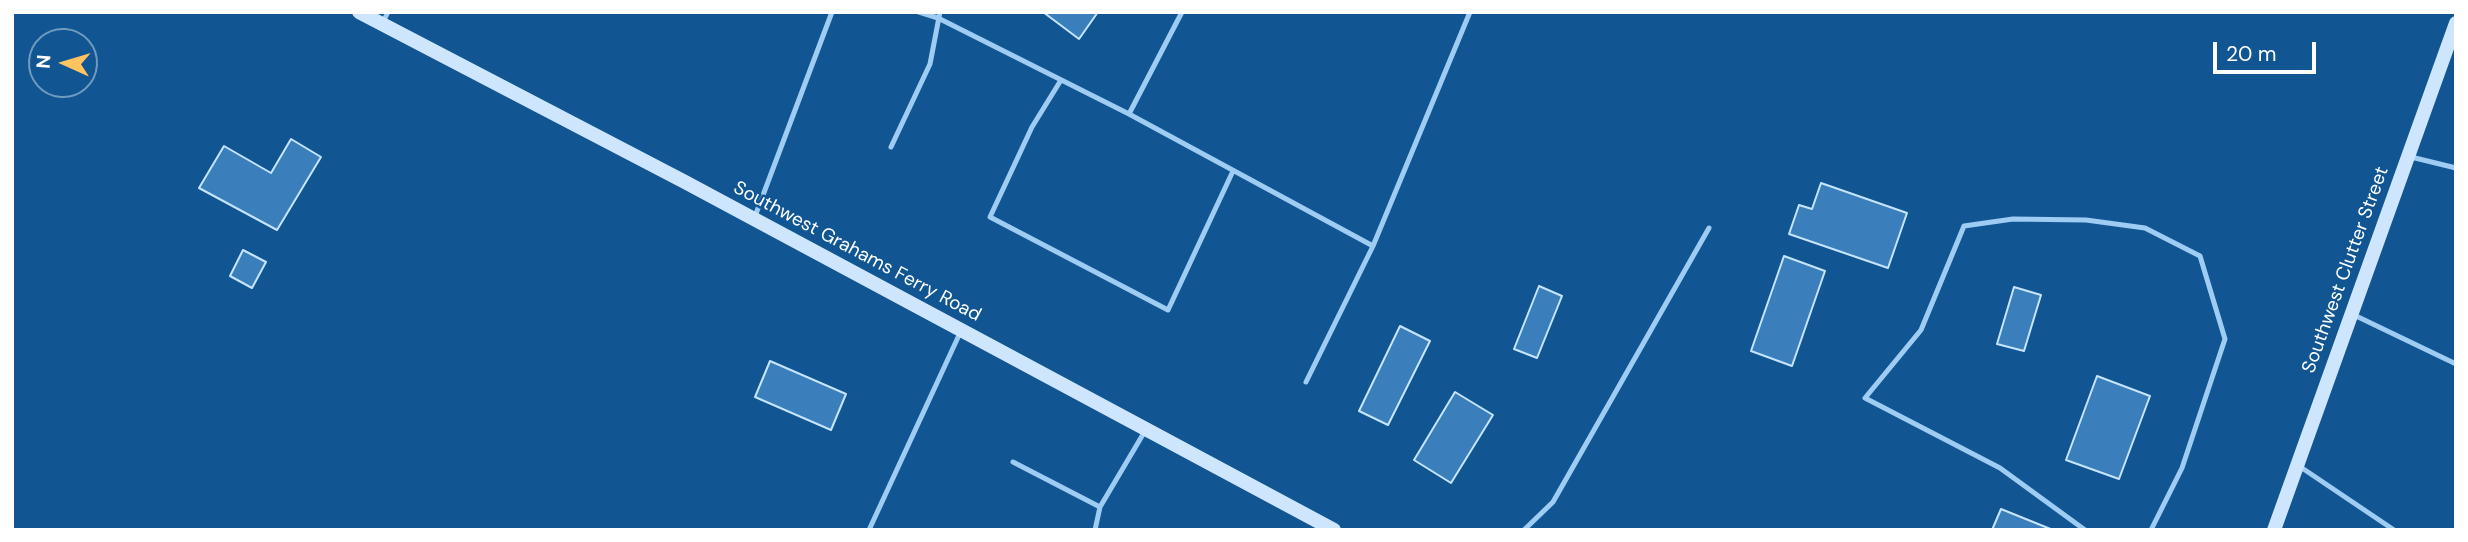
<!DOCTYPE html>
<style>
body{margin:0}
#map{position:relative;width:2468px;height:542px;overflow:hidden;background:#115693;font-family:"DM Sans",sans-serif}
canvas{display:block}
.frame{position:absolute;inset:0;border:14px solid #fff;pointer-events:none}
.north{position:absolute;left:28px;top:28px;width:70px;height:70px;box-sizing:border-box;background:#115693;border:2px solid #709abe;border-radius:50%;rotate:274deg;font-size:19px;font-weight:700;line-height:28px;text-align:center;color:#fff}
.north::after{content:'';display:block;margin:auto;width:24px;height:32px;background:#ffc360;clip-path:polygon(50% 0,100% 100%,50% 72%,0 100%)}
.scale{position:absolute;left:2213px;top:42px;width:103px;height:32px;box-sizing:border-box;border:4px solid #fff;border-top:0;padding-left:9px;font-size:21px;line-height:24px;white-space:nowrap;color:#fff;-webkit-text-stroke:5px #115693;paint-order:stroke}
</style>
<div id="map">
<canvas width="2468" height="542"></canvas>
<div class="frame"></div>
<div class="north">N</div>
<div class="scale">20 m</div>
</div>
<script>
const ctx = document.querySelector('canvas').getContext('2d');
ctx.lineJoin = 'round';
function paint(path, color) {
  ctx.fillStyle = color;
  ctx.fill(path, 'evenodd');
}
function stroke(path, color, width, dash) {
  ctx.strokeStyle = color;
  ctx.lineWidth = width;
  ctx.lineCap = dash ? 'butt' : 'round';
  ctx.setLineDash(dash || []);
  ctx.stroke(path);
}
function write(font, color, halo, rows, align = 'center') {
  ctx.font = font + ' "DM Sans",sans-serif';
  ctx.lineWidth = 5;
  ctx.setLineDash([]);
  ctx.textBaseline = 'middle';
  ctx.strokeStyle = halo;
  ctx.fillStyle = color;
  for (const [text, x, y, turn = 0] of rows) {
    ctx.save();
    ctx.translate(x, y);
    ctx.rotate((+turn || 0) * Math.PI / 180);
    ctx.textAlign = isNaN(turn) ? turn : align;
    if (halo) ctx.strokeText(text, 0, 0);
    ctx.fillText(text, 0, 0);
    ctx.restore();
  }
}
const building = new Path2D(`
 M1043 12H1098L1079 39Z
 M291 139 321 157 277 230 199 188 224 146 271 173Z
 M1821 183 1907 213 1888 268 1789 234 1799 205 1812 209Z
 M243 250 266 262 252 288 230 276Z
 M1784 256 1825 271 1792 366 1751 351Z
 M1539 286 1562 296 1537 358 1514 349Z
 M2014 287 2041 295 2024 351 1997 344Z
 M1400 326 1430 341 1388 425 1359 411Z
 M770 361 846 394 831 430 755 397Z
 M2097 376 2150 396 2119 479 2066 460Z
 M1455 392 1493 415 1451 483 1414 460Z
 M2001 509 2053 530H1992Z`);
const lane = new Path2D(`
 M919 12 938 18 1129 114 1373 246 1470 12
 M382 24 388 12
 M1061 80 1032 127 990 217 1168 310 1233 171
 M1129 114 1182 12
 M891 147 930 64 940 12
 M2411 157 2456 168
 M754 219 832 12
 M2354 315 2456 364
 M1306 382 1373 246
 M1013 462 1100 507 1145 431
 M2299 466 2394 530
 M869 530 960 333
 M1095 530 1100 507
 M1524 530 1553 502 1709 228
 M2085 530 2000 468 1865 398 1921 330 1964 226 2013 219 2086 220 2145 228 2200 256 2225 339 2182 468 2151 530`);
const secondary = new Path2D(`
 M359 12 685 182 1334 530
 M2274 530 2456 23`);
const streetNames = [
 ["Southwest Grahams Ferry Road",857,252,28],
 ["Southwest Clutter Street",2346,270,-70]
];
paint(building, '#3a7fbb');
stroke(building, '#c6e4fd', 2);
stroke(lane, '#9fccf3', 5);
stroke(secondary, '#cee6fd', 14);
write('19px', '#fff', '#115693', streetNames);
</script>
